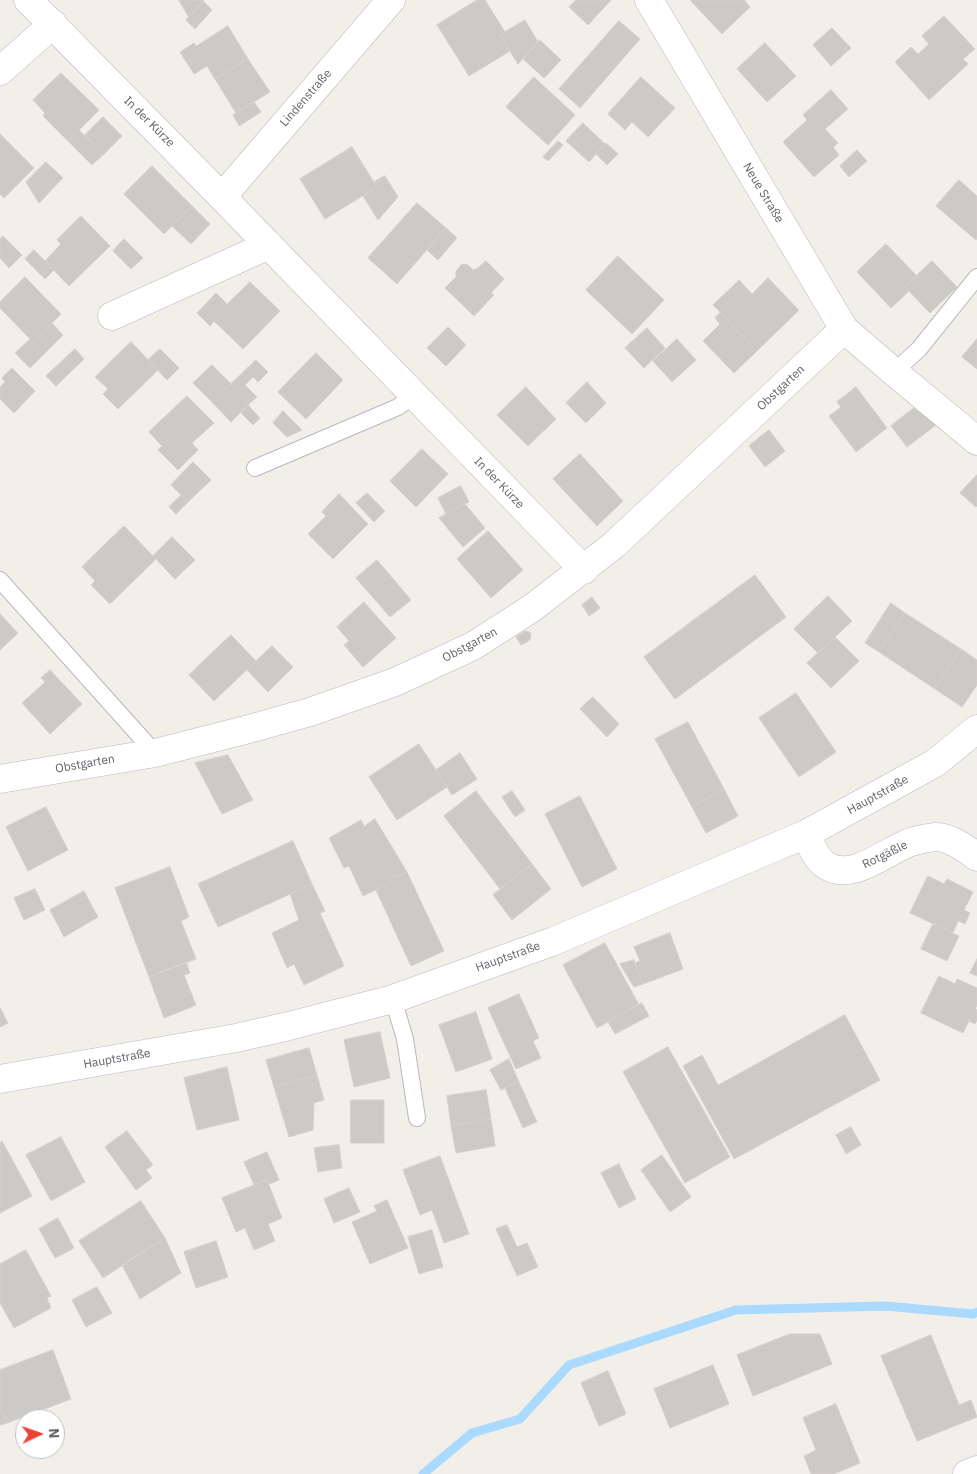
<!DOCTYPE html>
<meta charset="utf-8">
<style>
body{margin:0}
#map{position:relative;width:977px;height:1474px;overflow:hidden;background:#f1efe8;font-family:"IBM Plex Sans",sans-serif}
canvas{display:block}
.north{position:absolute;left:15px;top:1409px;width:50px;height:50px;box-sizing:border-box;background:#fff;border:1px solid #bfc1c3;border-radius:50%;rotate:87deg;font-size:14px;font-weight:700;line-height:20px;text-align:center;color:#5f6368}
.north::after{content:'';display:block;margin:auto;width:18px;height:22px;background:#ea4335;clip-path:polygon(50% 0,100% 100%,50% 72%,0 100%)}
</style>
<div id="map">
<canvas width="977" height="1474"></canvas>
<div class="north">N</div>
</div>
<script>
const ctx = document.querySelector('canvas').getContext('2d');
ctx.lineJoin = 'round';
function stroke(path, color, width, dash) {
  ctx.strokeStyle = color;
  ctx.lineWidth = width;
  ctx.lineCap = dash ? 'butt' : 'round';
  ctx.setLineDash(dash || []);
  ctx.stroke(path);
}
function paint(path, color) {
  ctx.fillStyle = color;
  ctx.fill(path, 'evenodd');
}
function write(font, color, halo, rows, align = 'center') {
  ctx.font = font + ' "IBM Plex Sans",sans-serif';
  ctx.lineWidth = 5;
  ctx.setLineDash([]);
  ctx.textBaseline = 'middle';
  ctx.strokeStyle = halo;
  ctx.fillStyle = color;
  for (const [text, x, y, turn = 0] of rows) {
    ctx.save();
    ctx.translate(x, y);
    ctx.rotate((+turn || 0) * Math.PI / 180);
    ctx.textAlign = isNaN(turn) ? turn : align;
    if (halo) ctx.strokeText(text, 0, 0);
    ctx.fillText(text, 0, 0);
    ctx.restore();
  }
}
const stream = new Path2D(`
 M423 1474 472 1433 520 1419 569 1365 736 1310 885 1306 973 1314 977 1312`);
const building = new Path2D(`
 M179 0H204L189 17Z
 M477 0H485L505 32 500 35 510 51 469 76 437 25Z
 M576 0H611L588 25 569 7Z
 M692 0H744L750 7 722 34 691 1Z
 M203 1 212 10 195 29 186 20Z
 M944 16 975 49 963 59 968 64 929 100 895 62 911 47 918 54 929 44 922 36Z
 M525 20 538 42 518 64 500 35Z
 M619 21 640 39 580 108 559 89Z
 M228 26 248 59 215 79 207 66 194 74 180 52 194 43 196 46Z
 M832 28 851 48 831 66 813 45Z
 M540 40 561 60 544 78 523 59Z
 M765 43 796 76 767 102 737 69Z
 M248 59 270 92 236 113 215 79Z
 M61 73 99 110 68 141 43 116 45 113 33 100Z
 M534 77 575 115 548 145 506 107Z
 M641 77 675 108 648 137 632 122 625 130 608 114Z
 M831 90 848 109 825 129 838 143 833 147 839 155 814 177 783 142 807 120 803 115Z
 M254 102 261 112 239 126 233 115Z
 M103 117 122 136 104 154 85 135Z
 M583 123 605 144 589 162 566 141Z
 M79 130 104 154 92 165 68 141Z
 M0 134 34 168 4 198 0 194Z
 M558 141 563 145 548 161 543 157Z
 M606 143 618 154 607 165 596 154Z
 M352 147 377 187 325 219 300 179Z
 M857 150 867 161 849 177 840 166Z
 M46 162 63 178 39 203 26 182Z
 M152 166 192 206 164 234 124 194Z
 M385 176 398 197 378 220 363 196 377 187 374 182Z
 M959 180 977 196V238L976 240 936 206Z
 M417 203 446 228 397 284 368 258Z
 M192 206 210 224 191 244 172 226Z
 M81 216 110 246 69 286 45 261 61 244 57 240Z
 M446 228 457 238 438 260 427 250Z
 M3 236 22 255 9 268 0 258V239Z
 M124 239 143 258 131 269 113 251Z
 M886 244 917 276 905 287 909 291 891 308 857 272Z
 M34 250 54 270 45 279 25 259Z
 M618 256 664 300 632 334 586 290Z
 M486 261 504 279 491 293 494 295 474 316 445 288 456 277V271L462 264 468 265 473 270 478 268Z
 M932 261 957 287 930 313 905 287Z
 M25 277 61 314 33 342 0 308V302Z
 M768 278 799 310 757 351 713 305 739 280 752 294Z
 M250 282 280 311 243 349 214 321 210 326 197 313 216 293 227 304Z
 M720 313 757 351 734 373 703 341 720 324 715 318Z
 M52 323 63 335 30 368 15 353 30 339 33 342Z
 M448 327 466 345 446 366 427 348Z
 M647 328 665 348 644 368 625 348Z
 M677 339 696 360 672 382 653 361Z
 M977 339V369L962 357Z
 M131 342 158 370 118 409 103 394 108 389 95 377Z
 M75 349 84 359 56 386 46 376Z
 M160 349 179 368 167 380 148 360Z
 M316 353 343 380 306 419 278 392Z
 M256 360 268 372 258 382 253 377 245 385 257 397 250 403 231 384Z
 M212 365 231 384 212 402 193 383Z
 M12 368 35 391 14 413 0 399V387L5 382 2 378Z
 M587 382 606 403 586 423 566 403Z
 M231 384 250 403 231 422 212 402Z
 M526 387 556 419 528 446 497 415Z
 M856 387 887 428 856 452 829 416 841 407 837 402Z
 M187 396 214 423 192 443 198 450 178 470 158 450 162 446 149 432Z
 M248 405 260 418 253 425 241 413Z
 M914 408 936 425 907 447 891 426Z
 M283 411 302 430 287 437 273 423Z
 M769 430 785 451 765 467 749 446Z
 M422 449 448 474 416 507 390 481Z
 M580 454 623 501 597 526 553 479Z
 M193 462 211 480 188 502 171 485Z
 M977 475V506L976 507 960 493Z
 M461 486 469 502 446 514 438 498Z
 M367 493 385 511 374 522 356 503Z
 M339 494 368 524 333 559 308 534 326 516 322 512Z
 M181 495 188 502 176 514 169 507Z
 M465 504 485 528 463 547 439 518Z
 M124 526 156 559 110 604 91 585 95 581 82 567Z
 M488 531 523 570 491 598 457 559Z
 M172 537 195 560 175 579 153 556Z
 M377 560 411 600 390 617 356 578Z
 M755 575 786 617 675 699 644 657Z
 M828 596 852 621 818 653 794 629Z
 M592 597 600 608 589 616 582 605Z
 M364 602 396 638 363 667 344 645 349 641 337 627Z
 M891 603 905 613 879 652 865 643Z
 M905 613 961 649 935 689 879 652Z
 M0 614 18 633 0 650Z
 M526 631 531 633 530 640 521 645 516 637Z
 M231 635 256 661 214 701 189 675Z
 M835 637 859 661 831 688 807 663Z
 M272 646 293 667 268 692 247 670Z
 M961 649 977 660V685L962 707 935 689Z
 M50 670 82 704 50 734 22 703 45 682 41 678Z
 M796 693 836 752 799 777 759 718Z
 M593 697 619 724 607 737 580 709Z
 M688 722 724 789 692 807 655 739Z
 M419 744 447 787 397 820 369 777Z
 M460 753 477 779 452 795 436 770Z
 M228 755 253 800 222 814 195 763Z
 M724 789 738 816 706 833 692 807Z
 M476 791 532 864 500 889 444 816Z
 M512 791 525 810 515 817 502 797Z
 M580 796 617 869 582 887 545 814Z
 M46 807 68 850 28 871 6 827Z
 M375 819 407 872 389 880 390 883 363 896 349 866 344 868 329 838 361 820 364 826Z
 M293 841 312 884 218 927 198 884Z
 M532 864 551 889 512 920 493 895Z
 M170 867 189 917 181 921 196 959 149 977 115 888Z
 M407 872 444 951 411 966 376 890 390 883 389 880Z
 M928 876 944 884 947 879 973 892 964 910 970 913 965 924 958 921 953 933 910 913Z
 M312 884 325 911 320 913 344 966 304 985 294 964 287 968 272 933 299 920 290 894Z
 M35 889 45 910 24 920 14 898Z
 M84 891 98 917 64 937 50 910Z
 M933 924 959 936 947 961 921 949Z
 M670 933 683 969 643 984 635 963 640 961 634 947Z
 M605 943 639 1005 597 1028 563 965Z
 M977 959V976L970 973Z
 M634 960 643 984 634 987 620 964Z
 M186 962 190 973 184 975 196 1005 164 1018 149 977Z
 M939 976 955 984 957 979 977 988V1005L975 1009 977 1010V1020L975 1024 969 1021 963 1033 921 1013Z
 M519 994 539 1038 533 1041 541 1058 516 1069 488 1008Z
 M642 1003 649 1016 615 1034 608 1022Z
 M0 1008 8 1023 0 1027Z
 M476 1012 492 1059 456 1072 439 1025Z
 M845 1015 880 1080 734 1159 683 1066 702 1055 718 1085Z
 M380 1032 390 1078 354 1087 344 1040Z
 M668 1047 730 1157 685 1183 623 1072Z
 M309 1048 317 1075 274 1087 266 1060Z
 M509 1059 519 1082 501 1090 490 1070Z
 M227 1067 239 1120 197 1130 184 1078Z
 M317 1075 324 1100 314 1103 313 1130 289 1137 274 1087Z
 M519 1082 537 1122 523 1128 505 1088Z
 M486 1090 491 1119 451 1126 447 1096Z
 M351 1100H384V1143H351Z
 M491 1119 495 1146 456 1153 451 1126Z
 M851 1127 861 1145 846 1154 836 1135Z
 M127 1131 153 1165 146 1170 152 1178 136 1190 105 1147Z
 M61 1137 85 1182 51 1201 26 1155Z
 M2 1141 32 1196 0 1213V1143Z
 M339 1145 342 1168 318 1172 314 1148Z
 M267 1152 279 1180 269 1184 267 1180 254 1185 244 1162Z
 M662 1155 691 1197 670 1212 641 1170Z
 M440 1156 469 1234 444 1243 432 1210 420 1215 403 1170Z
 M619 1164 636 1199 619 1208 601 1173Z
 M267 1180 282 1218 268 1224 275 1241 254 1250 245 1228 236 1232 222 1198Z
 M349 1188 360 1212 334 1223 324 1199Z
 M387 1200 408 1248 370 1264 352 1222 377 1211 374 1206Z
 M141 1201 165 1238 103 1278 79 1241Z
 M58 1218 74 1248 55 1258 39 1229Z
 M507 1225 517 1247 527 1243 538 1267 517 1276 496 1229Z
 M432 1230 443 1267 419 1274 408 1237Z
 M165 1238 181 1273 140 1299 122 1265Z
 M216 1241 228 1277 196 1288 184 1252Z
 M26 1250 51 1296 47 1298 51 1308 14 1328 0 1303V1264Z
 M97 1287 112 1313 86 1327 72 1300Z
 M790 1334H820L832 1364 753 1396 737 1355Z
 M931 1335 959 1405 971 1400 977 1417 917 1441 881 1356Z
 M53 1350 71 1399 7 1423 0 1405V1370Z
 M713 1365 729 1404 670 1428 654 1389Z
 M608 1371 626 1414 599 1426 581 1383Z
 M836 1404 860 1463 834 1474H811L804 1456 816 1450 803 1418Z
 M0 1405 7 1423 0 1425Z`);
const lane = new Path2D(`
 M894 372 919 349 977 277
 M255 468 398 407 414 395
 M0 580 155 753
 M393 999 405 1039 417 1118`);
const street = new Path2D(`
 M28 0 222 197 584 570
 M649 0 844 329 894 372 977 441
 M0 71 53 24
 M222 197 391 0
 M112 316 269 245
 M0 779 155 753 249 729 310 712 395 682 473 646 532 608 614 545 844 329
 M806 834C811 845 816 860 827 866 852 881 884 853 906 844 914 840 927 838 936 837 949 837 967 849 977 857
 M967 1474 977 1470`);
const secondary = new Path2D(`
 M0 1079 236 1038 289 1026 393 999 554 941 806 834 935 763 977 729`);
const streetNames = [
 ["Lindenstraße",306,98,-49],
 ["In der Kürze",149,122,45],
 ["Neue Straße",763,193,59],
 ["Obstgarten",781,388,-43],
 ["In der Kürze",499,483,46],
 ["Obstgarten",470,645,-28],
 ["Obstgarten",85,764,-10],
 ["Hauptstraße",878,795,-29],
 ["Rotgäßle",885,855,-26],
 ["Hauptstraße",508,957,-20],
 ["Hauptstraße",117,1059,-10]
];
stroke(stream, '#aadaff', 9);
paint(building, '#cccac5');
stroke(building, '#d6d1c6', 1);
stroke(lane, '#b5b8bc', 18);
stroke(street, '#b5b8bc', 29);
stroke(secondary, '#b6babf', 29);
stroke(lane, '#fff', 16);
stroke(street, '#fff', 28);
stroke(secondary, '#fff', 28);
write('12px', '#5f6368', '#fff', streetNames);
</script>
